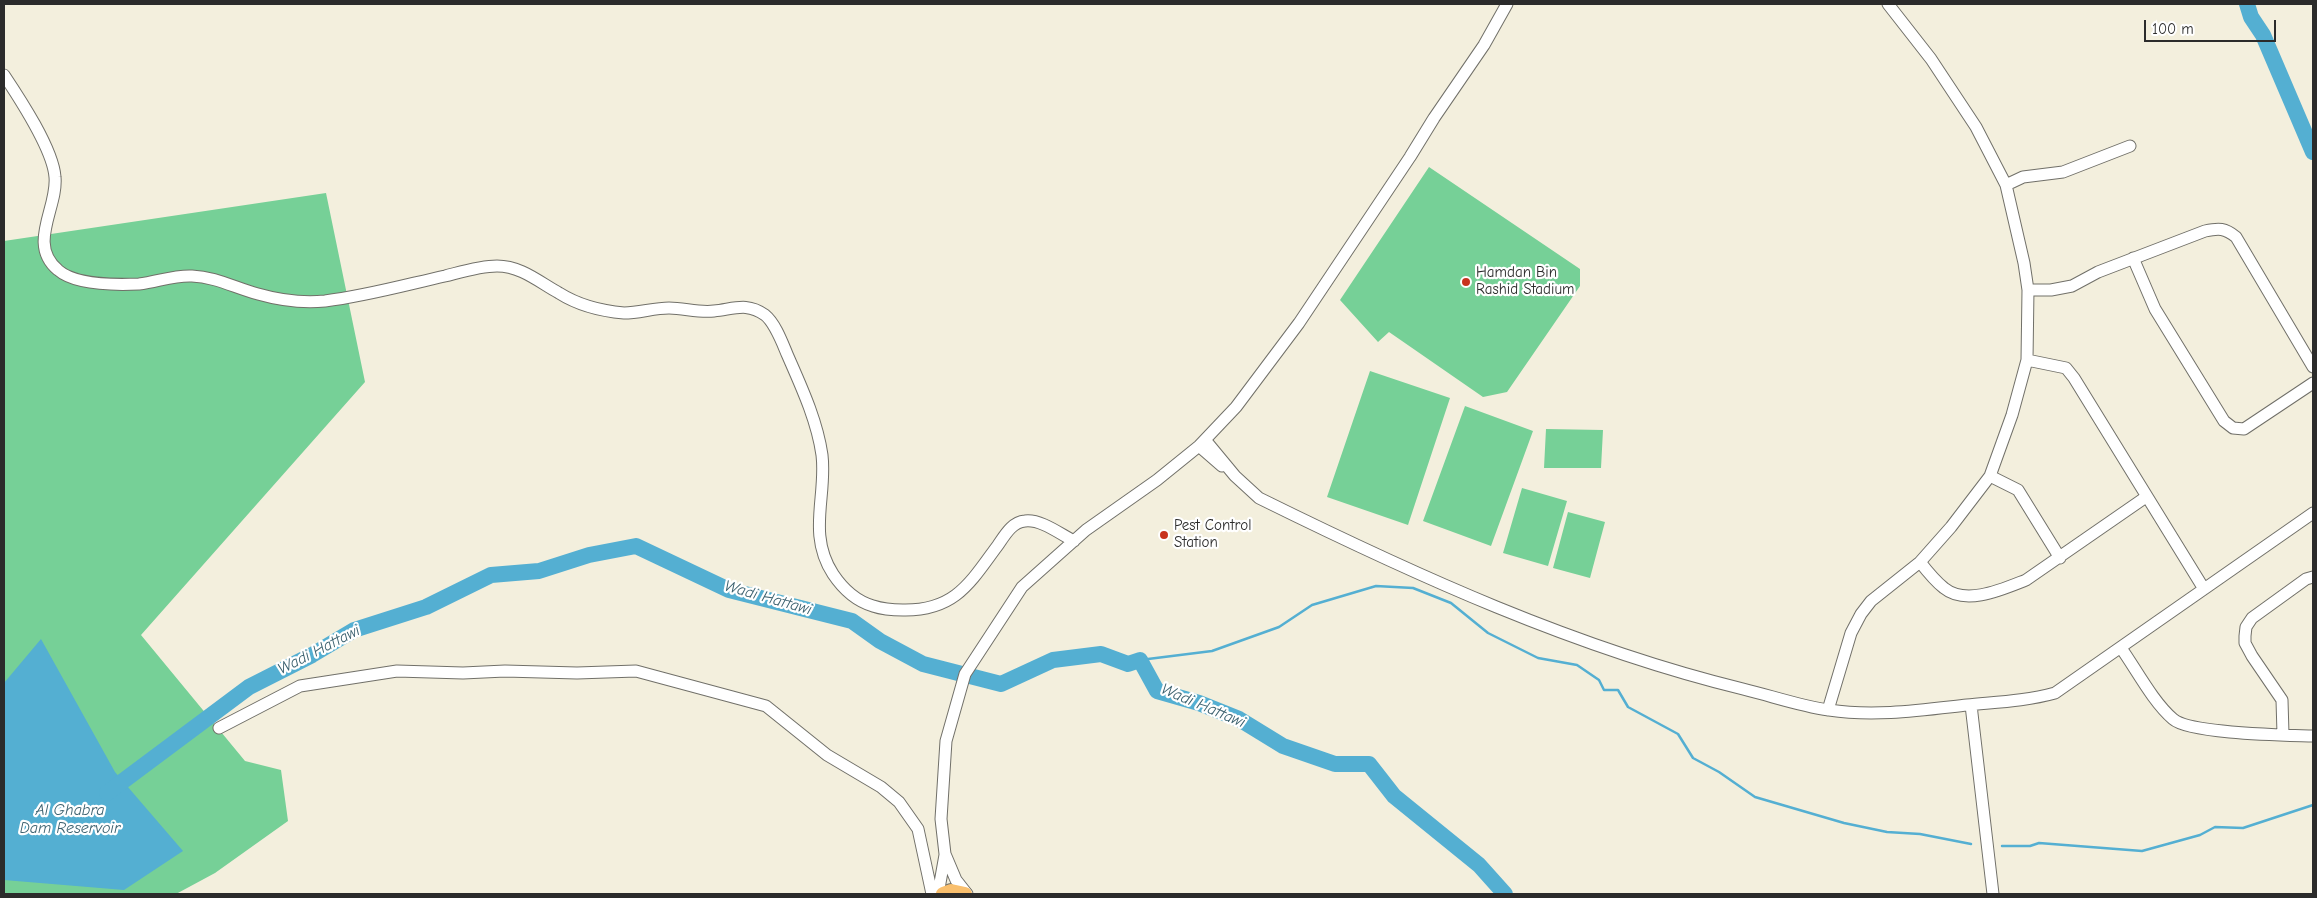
<!DOCTYPE html>
<style>
body{margin:0}
#map{position:relative;width:2317px;height:898px;overflow:hidden;background:#f3efdd;font-family:"Comic Neue",sans-serif}
canvas{display:block}
.frame{position:absolute;inset:0;border:5px solid #2b2b2b;pointer-events:none}
.scale{position:absolute;left:2144px;top:20px;width:132px;height:22px;box-sizing:border-box;border:2px solid #2b2b2b;border-top:0;padding-left:6px;font-size:15px;line-height:18px;white-space:nowrap;color:#2b2b2b;-webkit-text-stroke:4px #fff;paint-order:stroke}
</style>
<div id="map">
<canvas width="2317" height="898"></canvas>
<div class="frame"></div>
<div class="scale">100 m</div>
</div>
<script>
const ctx = document.querySelector('canvas').getContext('2d');
ctx.lineJoin = 'round';
function paint(path, color) {
  ctx.fillStyle = color;
  ctx.fill(path, 'evenodd');
}
function stroke(path, color, width, dash) {
  ctx.strokeStyle = color;
  ctx.lineWidth = width;
  ctx.lineCap = dash ? 'butt' : 'round';
  ctx.setLineDash(dash || []);
  ctx.stroke(path);
}
function write(font, color, halo, rows, align = 'center') {
  ctx.font = font + ' "Comic Neue",sans-serif';
  ctx.lineWidth = 4.5;
  ctx.setLineDash([]);
  ctx.textBaseline = 'middle';
  ctx.strokeStyle = halo;
  ctx.fillStyle = color;
  for (const [text, x, y, turn = 0] of rows) {
    ctx.save();
    ctx.translate(x, y);
    ctx.rotate((+turn || 0) * Math.PI / 180);
    ctx.textAlign = isNaN(turn) ? turn : align;
    if (halo) ctx.strokeText(text, 0, 0);
    ctx.fillText(text, 0, 0);
    ctx.restore();
  }
}
const green = new Path2D(`
 M1429 167 1580 269V286L1507 392 1483 397 1389 332 1378 342 1340 300Z
 M326 193 365 382 141 635 245 761 281 770 288 821 215 873 176 894H4V241Z
 M1370 371 1450 398 1408 525 1327 497Z
 M1465 406 1533 431 1491 546 1423 521Z
 M1546 429 1603 430 1601 468H1544Z
 M1522 488 1567 501 1548 566 1503 553Z
 M1568 512 1605 522 1590 578 1553 568Z`);
const water = new Path2D(`
 M41 639 115 772 183 851 124 890 4 880V683Z`);
const stream = new Path2D(`
 M1140 660 1212 651 1279 627 1312 605 1376 586 1413 588 1451 603 1488 633 1538 658 1577 665 1599 680 1604 690H1618L1628 707 1678 734 1693 758 1719 772 1755 797 1844 823 1887 832 1920 834 1971 844
 M2002 846H2030L2039 843 2142 851 2200 835 2215 827 2243 828 2313 805`);
const river = new Path2D(`
 M2247 4 2251 17 2263 35 2313 152
 M107 793 249 687 312 655 354 630 426 607 491 575 539 571 589 555 636 546 729 590 852 621 880 641 923 664 1001 684 1053 660 1101 654 1128 664 1140 660 1157 691 1199 703 1239 719 1283 746 1335 764H1369L1394 796 1479 865 1505 894`);
const minor = new Path2D(`
 M4 75C20 99 53 149 55 177 58 208 27 244 58 270 75 285 117 285 139 284 157 282 174 275 192 276 216 277 235 288 258 294 279 300 304 303 325 301 366 296 405 285 445 276 461 272 480 266 497 266 521 266 539 282 559 293 578 305 601 311 624 313 639 313 654 308 669 308 684 308 699 313 714 311 734 309 747 302 765 315 775 323 782 342 787 354 801 386 817 420 822 455 827 496 807 534 833 574 843 589 856 601 873 606 882 609 894 610 903 610 955 611 970 583 998 545 1005 535 1012 522 1025 521 1041 519 1060 534 1074 541
 M2006 185 2023 177 2063 172 2130 146
 M2133 258 2155 309 2224 421 2233 428 2244 429 2313 383
 M2028 290H2051L2072 286 2098 272 2205 231C2219 228 2225 228 2236 237L2313 367
 M2027 360 2066 368 2074 378 2204 589
 M1206 441 1235 476 1259 498C1415 575 1575 648 1743 689 1772 696 1800 706 1829 710 1875 717 1922 710 1967 705 1997 702 2026 701 2055 693L2313 513
 M1199 446 1222 466
 M1990 476 2018 490 2060 558
 M1920 562C1927 571 1935 581 1944 588 1966 606 2003 589 2026 580L2146 497
 M2121 648C2136 669 2153 702 2173 719 2190 734 2287 735 2313 736
 M1971 705 1993 894
 M1828 710 1851 633 1861 614 1871 601 1920 562 1951 527 1990 476 2012 415 2027 360 2028 290 2024 263 2006 185 1976 127 1931 59 1888 4
 M219 728 300 686 397 671 463 673 505 671 577 673 636 671 766 706 827 755 881 787 899 802 918 829 932 894
 M2283 734 2282 700 2252 656 2245 643V636L2246 627 2252 618 2306 579 2313 577
 M938 894 945 855
 M967 894 956 880 945 854 941 819 946 741 965 674 1022 587 1086 530 1157 480 1199 446 1236 407 1299 323 1410 157 1434 118 1484 45 1507 4`);
const major = new Path2D(`
 M943 894 951 891 965 894`);
const markers = [
 [1466,282,5,"#c8321e"],
 [1164,535,5,"#c8321e"]
];
const poiNames = [
 ["Hamdan Bin",1476,273],
 ["Rashid Stadium",1476,290],
 ["Pest Control",1174,526],
 ["Station",1174,543]
];
const waterNames = [
 ["Wadi Hattawi",768,598,16],
 ["Wadi Hattawi",319,650,-27],
 ["Wadi Hattawi",1203,706,23],
 ["Al Ghabra",70,810],
 ["Dam Reservoir",70,828]
];
paint(green, '#76d097');
paint(water, '#54afd2');
stroke(stream, '#54afd2', 2.5);
stroke(river, '#54afd2', 16);
stroke(minor, '#717069', 13);
stroke(major, '#717069', 16);
stroke(minor, '#fff', 11);
stroke(major, '#f9bf6d', 14);
for (const [x, y, r, color] of markers) {
  const dot = new Path2D();
  dot.arc(x, y, r, 0, 2 * Math.PI);
  ctx.fillStyle = color;
  ctx.fill(dot);
  stroke(dot, '#fff', 2);
}
write('15px', '#2b2b2b', '#fff', poiNames, 'left');
write('italic 16px', '#3b606e', '#fff', waterNames);
</script>
